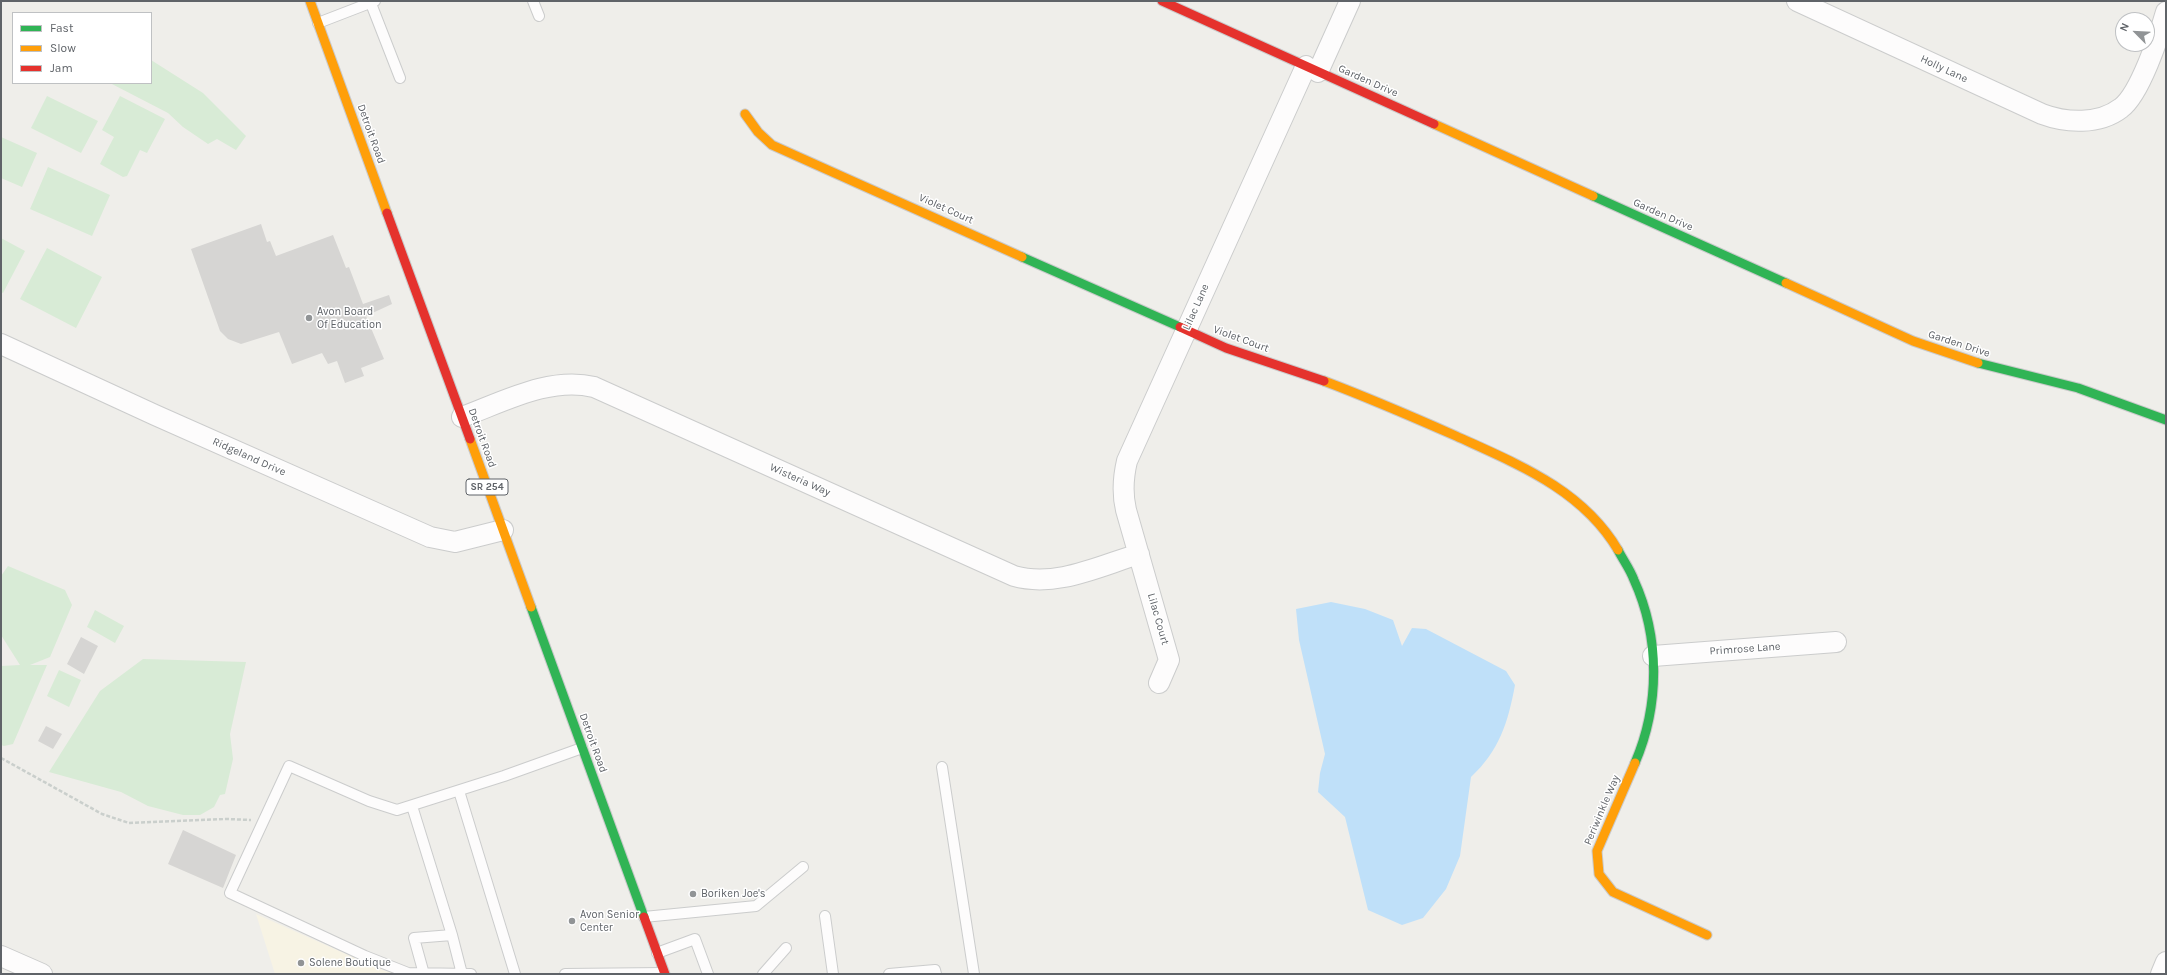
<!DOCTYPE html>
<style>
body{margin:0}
#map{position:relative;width:2167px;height:975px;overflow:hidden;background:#efeeea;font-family:Karla,sans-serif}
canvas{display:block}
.frame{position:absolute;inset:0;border:2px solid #5f6368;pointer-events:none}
.legend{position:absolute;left:12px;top:12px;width:140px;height:72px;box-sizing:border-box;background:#fff;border:1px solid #bfc1c3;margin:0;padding:5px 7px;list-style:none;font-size:12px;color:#5f6368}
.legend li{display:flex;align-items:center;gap:8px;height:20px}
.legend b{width:20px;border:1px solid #bfc1c3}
.north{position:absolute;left:2115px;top:12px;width:40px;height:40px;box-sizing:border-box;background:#fff;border:1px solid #bfc1c3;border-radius:50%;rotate:294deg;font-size:11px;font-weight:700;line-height:16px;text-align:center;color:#5f6368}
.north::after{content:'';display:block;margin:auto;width:14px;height:18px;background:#919496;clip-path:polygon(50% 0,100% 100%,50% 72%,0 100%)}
</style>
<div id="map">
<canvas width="2167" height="975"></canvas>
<div class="frame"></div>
<ul class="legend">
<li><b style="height:5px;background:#30b455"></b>Fast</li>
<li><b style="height:5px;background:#ff9f0a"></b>Slow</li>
<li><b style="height:5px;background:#e5322d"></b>Jam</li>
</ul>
<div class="north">N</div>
</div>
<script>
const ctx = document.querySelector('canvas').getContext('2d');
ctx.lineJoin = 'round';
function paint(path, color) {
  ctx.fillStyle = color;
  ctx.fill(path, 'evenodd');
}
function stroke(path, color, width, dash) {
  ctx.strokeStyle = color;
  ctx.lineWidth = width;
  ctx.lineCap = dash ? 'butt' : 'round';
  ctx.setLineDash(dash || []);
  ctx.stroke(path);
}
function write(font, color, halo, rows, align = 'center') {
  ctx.font = font + ' Karla,sans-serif';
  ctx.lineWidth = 3;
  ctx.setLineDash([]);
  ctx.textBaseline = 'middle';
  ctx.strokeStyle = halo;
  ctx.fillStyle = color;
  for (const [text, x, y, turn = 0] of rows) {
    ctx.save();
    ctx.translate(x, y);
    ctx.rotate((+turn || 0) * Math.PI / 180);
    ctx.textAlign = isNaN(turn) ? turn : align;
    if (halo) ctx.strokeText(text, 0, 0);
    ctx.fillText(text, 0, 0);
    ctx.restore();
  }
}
const commercial = new Path2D(`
 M256 914 382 970 395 974H275Z`);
const green = new Path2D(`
 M151 60 203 93 246 136 236 150 217 139 208 144 183 127 168 113 110 83H151Z
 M47 96 98 121 81 153 31 128Z
 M120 96 165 119 147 153 140 150 127 176 123 177 100 164 114 137 102 130Z
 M1 137 37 153 22 187 1 178Z
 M48 167 110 195 92 236 30 209Z
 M1 238 25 251 3 293 1 292Z
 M47 248 102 277 76 328 20 299Z
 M8 566 65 590 72 605 50 657 30 665H47L13 744 4 746 1 745V666L20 665 1 635V576Z
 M95 610 124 626 115 643 87 627Z
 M143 659 246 662 230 734 233 759 225 794 220 795 214 807 200 815H183L148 806 121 792 49 772 100 691Z
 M59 670 81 680 69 707 47 696Z`);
const water = new Path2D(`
 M1331 602 1365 609 1393 620 1402 646 1412 628 1426 629 1506 671 1515 685C1508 723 1499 751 1471 777L1460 856 1446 889 1423 918 1402 925 1368 910 1345 817 1318 792 1320 773 1325 754 1299 640 1296 609Z`);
const building = new Path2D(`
 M261 224 267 242 270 241 276 256 333 235 346 268 349 267 363 304 389 295 392 304 366 316 384 359 361 368 364 376 345 383 337 361 328 364 322 353 292 364 279 332 241 344 228 339 220 331 191 249Z
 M81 637 98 646 84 674 67 664Z
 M46 726 62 734 53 749 38 741Z
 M183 830 236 855 223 888 168 864Z`);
const path = new Path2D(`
 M1 758 102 814 129 823 226 819 251 820`);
const lane = new Path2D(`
 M370 1 400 78
 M533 1 539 16
 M318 23 375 1
 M942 767 974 974
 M459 791 515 974
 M412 806 452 935 414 938 424 974
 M825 916 833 974
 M644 917 756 906 803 867
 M452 935 462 974
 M657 953 695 939 708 974
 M471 974 408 973 365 956 230 893 289 766 369 801 397 810 504 776 582 748
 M565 974 664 973
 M763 974 786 948
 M889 974 935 970 936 974`);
const street = new Path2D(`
 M1797 1 2042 114C2066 123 2099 125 2121 108 2140 94 2159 36 2166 12
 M1318 72 1350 1
 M1 344 155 415 430 537 455 542 503 530
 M462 417C503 402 550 376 594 387L1014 576C1056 588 1099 566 1139 554
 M1653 656 1836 642
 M1159 683 1169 660 1126 510C1122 493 1123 478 1127 461L1306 66
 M1 956 42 974
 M2161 974 2166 962`);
const fast = new Path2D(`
 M1593 196 1786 283
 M1022 257 1180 327
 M1978 363 2078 388 2166 420
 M1618 550C1623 560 1630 569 1634 580 1660 637 1660 705 1635 763
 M531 607 644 917`);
const slow = new Path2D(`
 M310 1 387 213
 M745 114 758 132 772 145 1022 257
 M1434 124 1593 196
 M1786 283 1913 341 1978 363
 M1324 381C1369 398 1413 417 1456 436 1517 464 1582 489 1618 550
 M470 439 531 607
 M1635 763 1597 851 1599 874 1613 892 1707 935`);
const jam = new Path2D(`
 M1162 1 1434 124
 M387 213 470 439
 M1180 327 1226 348 1324 381
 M644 917 665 974`);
const markers = [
 [309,318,4,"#919496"],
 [693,894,4,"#919496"],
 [572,921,4,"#919496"],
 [301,963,4,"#919496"]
];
const shields = [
 [487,487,42]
];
const shieldNames = [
 ["SR 254",487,487]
];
const streetNames = [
 ["Holly Lane",1944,69,25],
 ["Garden Drive",1368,81,24],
 ["Detroit Road",371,134,70],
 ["Violet Court",946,209,24],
 ["Garden Drive",1663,215,24],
 ["Lilac Lane",1196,307,-66],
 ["Violet Court",1241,339,20],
 ["Garden Drive",1959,344,18],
 ["Detroit Road",482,438,70],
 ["Ridgeland Drive",249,457,24],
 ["Wisteria Way",800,480,24],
 ["Lilac Court",1158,619,74],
 ["Primrose Lane",1745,649,-4],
 ["Detroit Road",593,743,70],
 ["Periwinkle Way",1602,810,-67]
];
const poiNames = [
 ["Avon Board",317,312],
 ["Of Education",317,325],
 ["Boriken Joe's",701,894],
 ["Avon Senior",580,915],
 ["Center",580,928],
 ["Solene Boutique",309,963]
];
paint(commercial, '#f7f3e4');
paint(green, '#d8ebd6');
paint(water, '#bfe0f9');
paint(building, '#d6d5d3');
stroke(lane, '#cbcccc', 12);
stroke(street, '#cbcccc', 22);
stroke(fast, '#cacacb', 11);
stroke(slow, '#cacacb', 11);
stroke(jam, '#cacacb', 11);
stroke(path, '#cacfcc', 2.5, [4, 2]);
stroke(lane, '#fdfcfc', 10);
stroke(street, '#fdfcfc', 20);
stroke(fast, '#30b455', 9);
stroke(slow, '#ff9f0a', 9);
stroke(jam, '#e5322d', 9);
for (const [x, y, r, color] of markers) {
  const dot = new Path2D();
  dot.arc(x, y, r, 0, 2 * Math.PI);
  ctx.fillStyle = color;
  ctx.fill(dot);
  stroke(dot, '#fff', 1.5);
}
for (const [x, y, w] of shields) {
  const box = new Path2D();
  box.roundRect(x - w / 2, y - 8, w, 16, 3);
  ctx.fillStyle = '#fff';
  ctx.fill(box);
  stroke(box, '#5f6368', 1);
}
write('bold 10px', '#5f6368', null, shieldNames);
write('11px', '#5f6368', '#fff', streetNames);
write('11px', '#5f6368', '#fff', poiNames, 'left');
</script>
